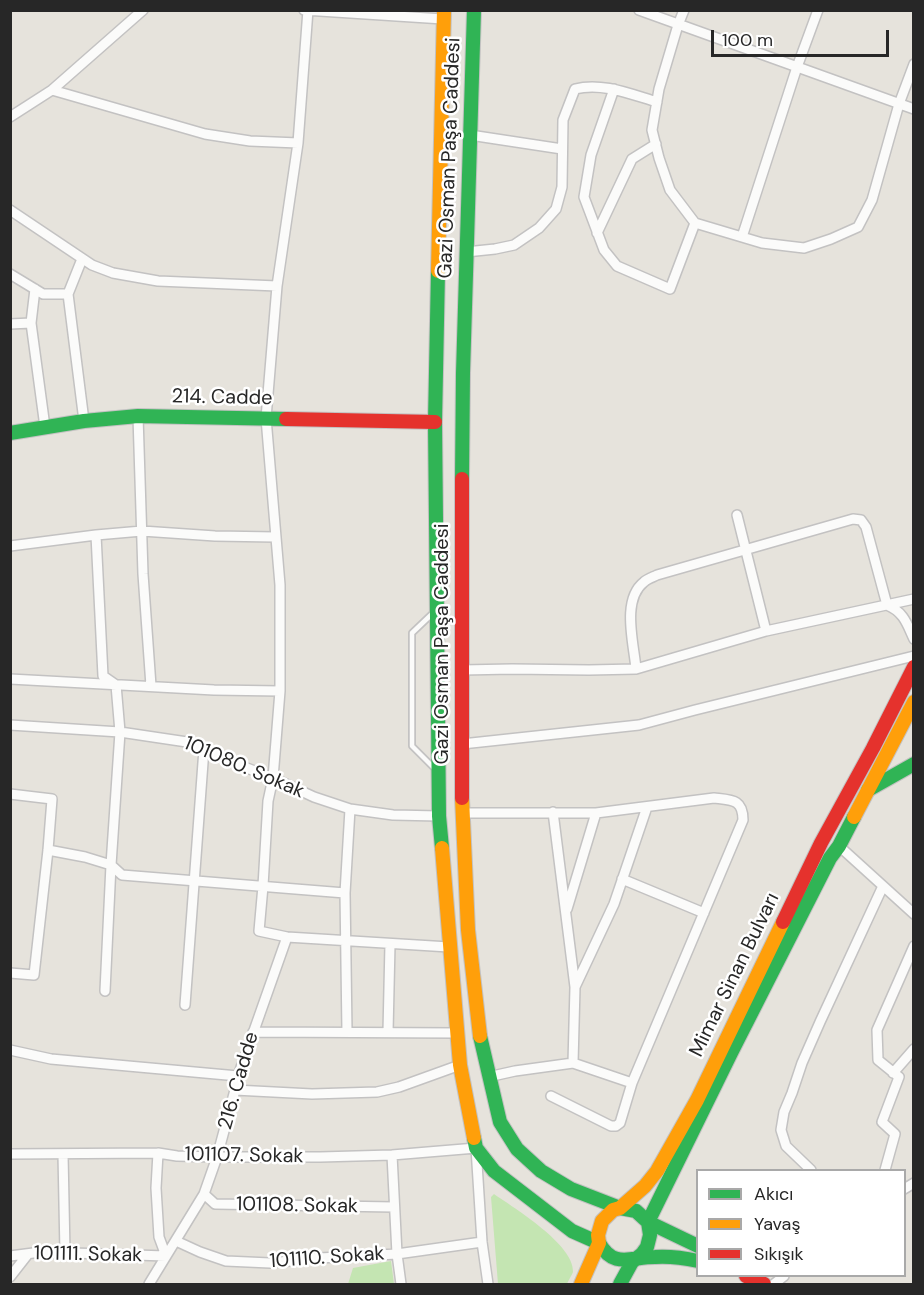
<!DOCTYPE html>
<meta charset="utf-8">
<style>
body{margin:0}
#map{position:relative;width:924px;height:1295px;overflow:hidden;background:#e6e3dc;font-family:"DM Sans",sans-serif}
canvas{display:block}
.frame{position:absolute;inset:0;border:12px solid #272727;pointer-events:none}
.legend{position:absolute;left:696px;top:1169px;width:210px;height:108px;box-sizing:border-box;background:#fff;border:2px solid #a9a9a9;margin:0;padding:8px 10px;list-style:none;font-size:18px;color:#272727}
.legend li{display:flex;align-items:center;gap:12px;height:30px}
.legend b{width:30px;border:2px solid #a9a9a9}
.scale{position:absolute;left:711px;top:30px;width:178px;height:27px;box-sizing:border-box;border:3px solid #272727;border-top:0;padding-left:8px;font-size:18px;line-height:21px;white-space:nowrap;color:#272727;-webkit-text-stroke:4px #fff;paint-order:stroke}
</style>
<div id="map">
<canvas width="924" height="1295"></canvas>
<div class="frame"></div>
<ul class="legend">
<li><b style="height:8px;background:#30b455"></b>Akıcı</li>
<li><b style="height:8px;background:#ff9f0a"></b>Yavaş</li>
<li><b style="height:8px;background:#e5322d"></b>Sıkışık</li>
</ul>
<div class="scale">100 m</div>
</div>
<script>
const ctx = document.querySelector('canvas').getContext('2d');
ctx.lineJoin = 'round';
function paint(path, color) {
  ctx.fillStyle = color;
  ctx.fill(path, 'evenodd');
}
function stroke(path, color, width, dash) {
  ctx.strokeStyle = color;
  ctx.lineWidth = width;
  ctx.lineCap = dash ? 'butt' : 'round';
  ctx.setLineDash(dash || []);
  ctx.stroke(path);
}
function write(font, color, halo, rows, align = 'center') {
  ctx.font = font + ' "DM Sans",sans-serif';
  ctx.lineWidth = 5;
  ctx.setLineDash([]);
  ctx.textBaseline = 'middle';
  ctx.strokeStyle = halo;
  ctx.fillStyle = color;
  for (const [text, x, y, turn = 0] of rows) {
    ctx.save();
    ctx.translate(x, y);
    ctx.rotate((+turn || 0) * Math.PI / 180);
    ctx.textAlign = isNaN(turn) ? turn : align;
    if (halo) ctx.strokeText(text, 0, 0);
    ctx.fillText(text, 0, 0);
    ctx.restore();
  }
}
const green = new Path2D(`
 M494 1194C514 1208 575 1245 573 1272 572 1275 568 1281 567 1284H498L491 1197Z
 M391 1261 394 1284H348L353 1268Z`);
const lane = new Path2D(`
 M433 613 412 633V746L435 769`);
const street = new Path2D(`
 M304 10 443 19
 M308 10 298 143 277 286 266 418 280 585V691L273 778 268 801 263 886 259 931 287 937 449 947
 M639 10 914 109
 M684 10 678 25 659 89 652 130 659 158 670 190 695 223 762 243 804 248 831 239 858 227 872 200 899 104 914 64
 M614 89 591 155 584 197 604 250 617 266 670 289 695 223
 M52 90 205 134 250 141 298 143
 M10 117 52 90 143 10
 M470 135 562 149
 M10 210 92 265 113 273 158 281 277 286
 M597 233 632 159 656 144
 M742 237 797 67 818 10
 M466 252 495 249 514 245 539 228 556 209 562 187 563 120 575 89C602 82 630 94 657 102
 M82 259 68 294 84 421
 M10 274 43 294H68
 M35 289 31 323 45 427
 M10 324 31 323
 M138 416 143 574 151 686
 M737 515 766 631
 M96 535 103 676 116 685 120 732 111 865 105 991
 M10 546 96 535 142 531 215 536 275 537
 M636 669C634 644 621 600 644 582 647 579 653 577 657 575L853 519 861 520 866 527 887 605C904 612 907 624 914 639
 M462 670 512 669 589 670 636 669 766 631 914 599
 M10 679 214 690 280 691
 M10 725 120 732 187 742 239 765 273 778 314 797 350 809 393 815 439 816
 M462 744 639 725 695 710 914 656
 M10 794 52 799 48 850 34 975 10 973
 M553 812 575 987 573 1063
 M462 813H596L714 798C732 800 743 799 743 820L632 1083 573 1063 515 1071 488 1077
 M839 846 914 914
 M48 850 85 857 111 865 122 875 345 893
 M622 879 704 913
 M567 909 596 813
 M575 987 614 904 647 807
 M185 1005 204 749
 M253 1032 457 1033
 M347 1032 345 893 350 809
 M388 1032 390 944
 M10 1050 51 1059 238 1076
 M893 1073 914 1049
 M235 1090 312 1094 377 1092 399 1087 460 1065
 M551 1096 611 1126H616L620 1123 632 1083
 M10 1154 158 1153 177 1156 217 1157H320L392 1155 476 1148 482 1242 488 1284
 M63 1154 65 1253
 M392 1155 397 1254 401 1284
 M811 1170 786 1146 781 1130 784 1112 792 1093 802 1063 820 1022 883 886
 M885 1170 895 1134 882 1122 899 1077 878 1060 877 1030 914 946
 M904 1189 914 1183
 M204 1194 215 1204 394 1207
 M176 1241 200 1252 226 1261 270 1263 319 1258 397 1254 482 1242
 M10 1256 41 1252 166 1256 159 1237 156 1188 158 1153
 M10 1277 28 1254
 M149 1284 204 1194 217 1157 235 1090 238 1076 287 937
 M774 1284 784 1276`);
const fast = new Path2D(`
 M438 271 435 422 439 816 442 848
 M10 433 84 421 138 416 286 419
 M462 479 463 373 474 10
 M868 790 914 764
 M480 1036 500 1122 517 1149 541 1171 571 1189 620 1208 636 1211 648 1222 698 1246
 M474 1138 476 1148 494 1171 572 1231 599 1243
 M599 1243C614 1269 630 1257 655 1257 669 1256 684 1258 698 1261
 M620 1284 632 1262 642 1254 647 1247 650 1235 648 1222 731 1053 830 858 839 846 854 817`);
const slow = new Path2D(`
 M438 271 444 10
 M462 798 468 930 480 1036
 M854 817 914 702
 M442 848 460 1065 474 1138
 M581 1284 599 1243 598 1235 602 1221 613 1210 620 1208 645 1186 657 1171 697 1100 783 922`);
const jam = new Path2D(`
 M286 419 435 422
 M462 798V479
 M783 922 821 843 873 748 914 667
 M746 1276 764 1284`);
const streetNames = [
 ["Gazi Osman Paşa Caddesi",450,158,-88],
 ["214. Cadde",222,398,1],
 ["Gazi Osman Paşa Caddesi",443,644,-90],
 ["101080. Sokak",244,768,23],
 ["Mimar Sinan Bulvarı",735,975,-64],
 ["216. Cadde",239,1081,-74],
 ["101107. Sokak",244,1156,1],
 ["101108. Sokak",297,1206,1],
 ["101111. Sokak",88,1255,1],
 ["101110. Sokak",327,1258,-4]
];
paint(green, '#c4e5b2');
stroke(lane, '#c3c2c2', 8);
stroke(street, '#c3c2c2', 12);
stroke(fast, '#c3c2c2', 16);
stroke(slow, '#c3c2c2', 16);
stroke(jam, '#c3c2c2', 16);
stroke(lane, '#fbfbfa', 4.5);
stroke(street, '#fbfbfa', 9);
stroke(fast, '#30b455', 14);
stroke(slow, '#ff9f0a', 14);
stroke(jam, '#e5322d', 14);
write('20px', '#272727', '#fff', streetNames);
</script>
